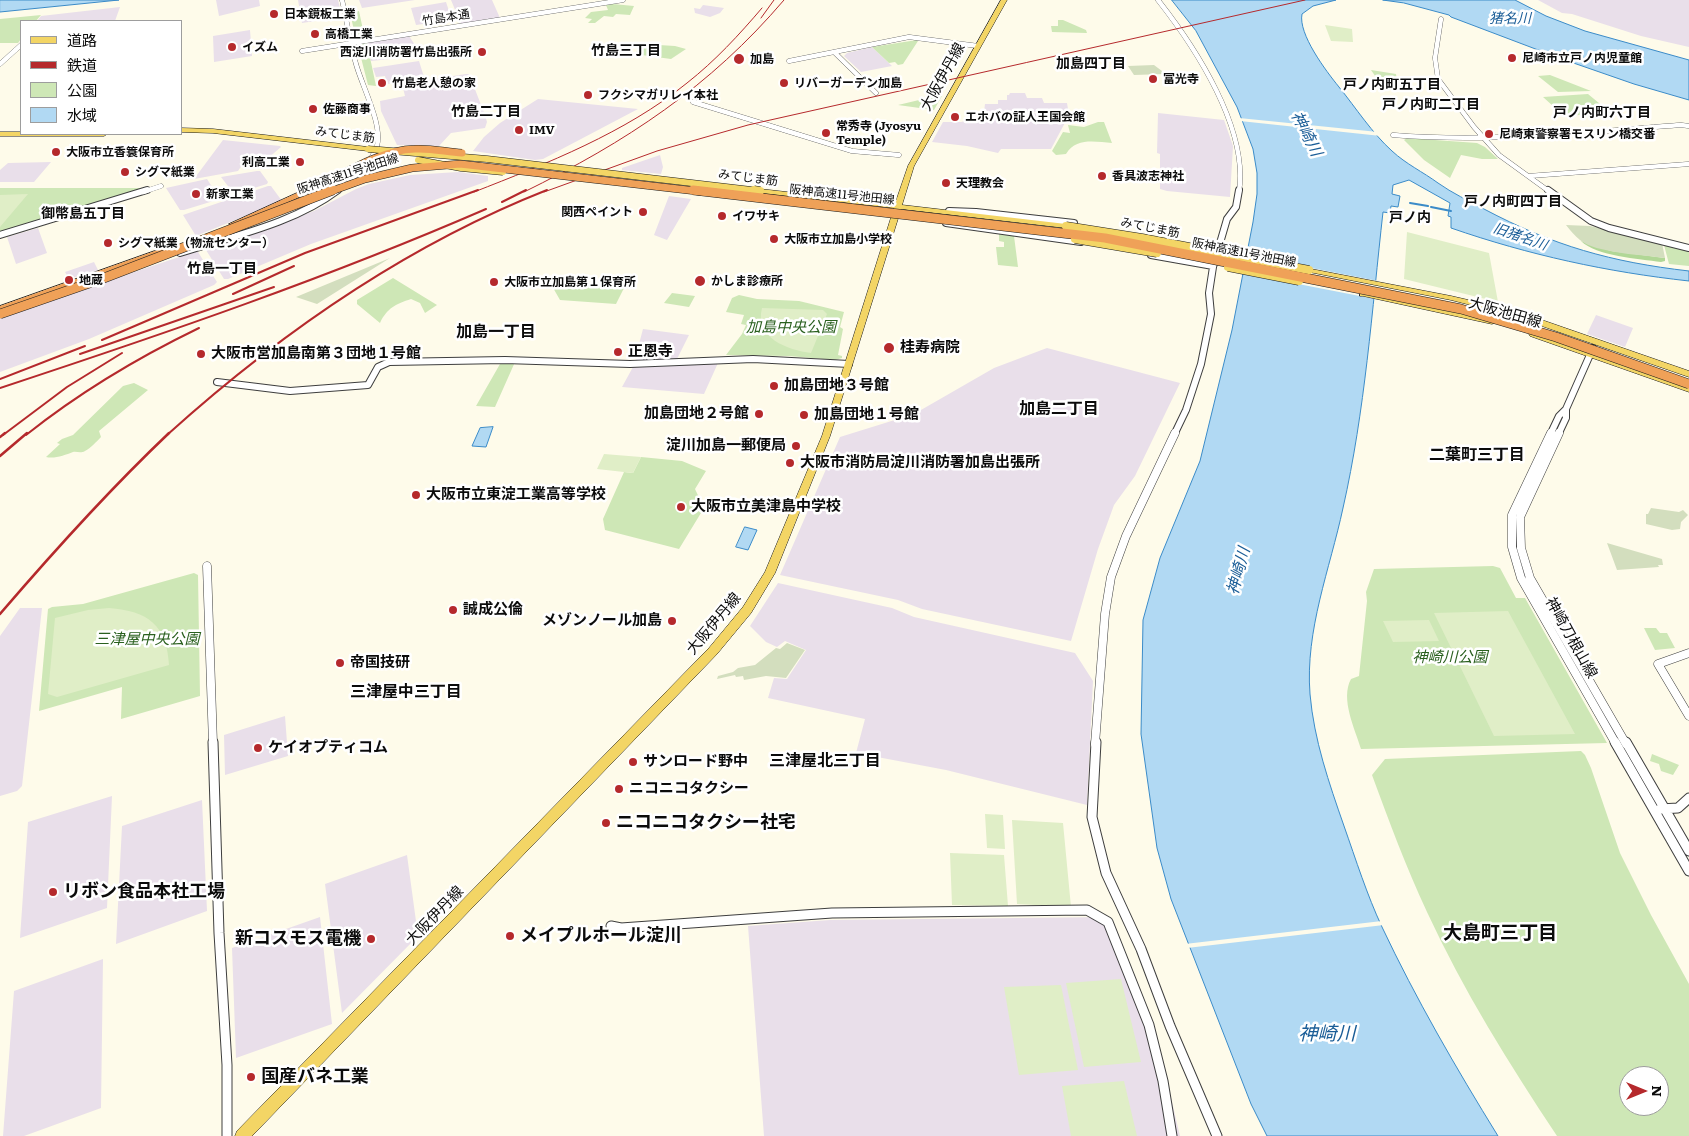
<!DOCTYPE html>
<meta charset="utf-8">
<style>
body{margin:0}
#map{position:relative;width:1689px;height:1136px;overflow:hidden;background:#fefbea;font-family:Literata,"Noto Sans JP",serif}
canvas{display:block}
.legend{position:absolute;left:20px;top:20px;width:162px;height:115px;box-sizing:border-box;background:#fff;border:1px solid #9d9d9d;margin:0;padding:6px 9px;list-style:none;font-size:15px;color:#0b0b0b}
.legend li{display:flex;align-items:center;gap:10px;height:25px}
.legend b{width:25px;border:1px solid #9d9d9d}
.north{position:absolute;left:1619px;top:1066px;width:50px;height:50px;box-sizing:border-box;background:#fff;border:1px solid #9d9d9d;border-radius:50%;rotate:90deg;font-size:14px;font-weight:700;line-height:20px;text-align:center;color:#0b0b0b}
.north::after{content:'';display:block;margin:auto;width:18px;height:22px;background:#b5292c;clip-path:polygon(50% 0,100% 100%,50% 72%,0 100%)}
</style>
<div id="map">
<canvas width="1689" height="1136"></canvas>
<ul class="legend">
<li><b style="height:6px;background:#f3d565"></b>道路</li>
<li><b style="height:6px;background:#b5292c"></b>鉄道</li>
<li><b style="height:14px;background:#cee7b6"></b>公園</li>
<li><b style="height:14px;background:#b1d9f3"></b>水域</li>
</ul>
<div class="north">N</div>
</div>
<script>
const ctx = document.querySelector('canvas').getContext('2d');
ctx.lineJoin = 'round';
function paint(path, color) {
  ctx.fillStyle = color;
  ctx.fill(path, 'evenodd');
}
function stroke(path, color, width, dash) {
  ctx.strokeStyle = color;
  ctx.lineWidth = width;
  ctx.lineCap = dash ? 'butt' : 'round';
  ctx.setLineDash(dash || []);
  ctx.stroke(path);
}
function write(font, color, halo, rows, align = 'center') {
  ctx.font = font + ' Literata,"Noto Sans JP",serif';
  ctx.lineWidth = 5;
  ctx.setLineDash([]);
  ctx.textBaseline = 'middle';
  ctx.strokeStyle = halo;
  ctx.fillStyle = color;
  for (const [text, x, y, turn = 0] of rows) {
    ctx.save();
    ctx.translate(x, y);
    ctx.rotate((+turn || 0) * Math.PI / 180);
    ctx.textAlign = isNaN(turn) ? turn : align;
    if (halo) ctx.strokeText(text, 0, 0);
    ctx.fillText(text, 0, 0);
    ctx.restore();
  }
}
const industrial = new Path2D(`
 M216 0H259L260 6 219 16Z
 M298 0H338L342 17 302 23Z
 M359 0H415L362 8Z
 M451 0H492L500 18 461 24Z
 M1538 0H1689V47L1641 36 1572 14 1562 13Z
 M446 2 452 20 416 25 411 8Z
 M703 5 724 8 720 13 710 17 695 13 694 8 700 9Z
 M120 7 115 21H37L41 16Z
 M250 30 252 56 214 62 213 36Z
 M409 36 415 45 418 56 371 61 367 43Z
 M872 47 892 66 861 72 844 56 847 53Z
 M419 61 424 77 423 78 387 84 385 76 376 77 373 68Z
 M466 74H469L485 115 487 122 485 128 451 133 439 146 397 145 381 111 380 101 405 96 402 84Z
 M1010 93H1025L1027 98H1042L1044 103H1067L1069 115 1055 112H984L985 104H998V100H1007V95H1009Z
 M538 99 638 109 543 159 535 160 473 151 484 137 500 123Z
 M985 113H1054L1068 117 1051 149H1001L998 153 967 146 932 142 943 122H961L982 117Z
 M1158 113 1224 120 1233 146 1230 197 1167 191 1160 189V154L1157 153Z
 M223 140 280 146 281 147 267 159H246L238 171 194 179Z
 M660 155 663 167 661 174 622 170V168Z
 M51 162 34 182H0V170L8 163Z
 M257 171H260L268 182 267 184 234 194 221 177Z
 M458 172 488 176V181L311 244 228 279H224L206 250 314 211 356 189 369 184 410 175Z
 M207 179 220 199 184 210H180L166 188Z
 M268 186H271L282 201 196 236 183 215Z
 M669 196 691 199 667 240 654 235Z
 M38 228 47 253 16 264 7 237Z
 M194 252H198L217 282 214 285 89 339 0 372V317Z
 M94 262 98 270 69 279 65 272Z
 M1596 315 1633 328 1625 347 1587 334Z
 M643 329 689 335 677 359 638 361 635 359Z
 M1047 348 1180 383 1135 476 1114 505 1098 549 1071 641 922 609 898 600 780 575 840 437 914 414 994 368Z
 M718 363 704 394 622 387 633 367Z
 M778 583 892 608 914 617 1075 653 1093 681 1087 805 946 770 856 753 865 719 768 698 774 678 787 679 806 650 785 641 777 647 766 642 750 626Z
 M20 608H42L22 786 17 791 0 796V636Z
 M285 716 288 756 225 775 224 735Z
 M112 796 107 908 20 938 28 822Z
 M202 800 207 911 116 944 122 826Z
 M407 855 418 936 342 1013 325 884Z
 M320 917 332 1024 236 1058 232 948Z
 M1110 917 1155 1030 1180 1136H764L748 926 830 920Z
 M103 959 101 1108 24 1136H3L14 991Z`);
const green = new Path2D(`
 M613 4 634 6 630 15 616 14 613 17 604 16 595 23H588L592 19 585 18 591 12 608 10 606 5Z
 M359 11 365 39H356L350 13Z
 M41 15 36 21H21V39L18 43H0V19Z
 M1058 20H1063L1086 30 1087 33 1052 32 1051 26H1058Z
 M917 40 918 41 903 64 898 65 895 62 889 63 872 47Z
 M362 43H367L376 86 368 85 358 46Z
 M643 44 675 46 686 49 671 59 634 54Z
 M1371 70 1396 74 1398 87 1382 86Z
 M1550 75 1591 91 1558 92 1538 76Z
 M1588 94 1611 113 1564 116 1543 97Z
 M936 96H942L934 110 898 105Z
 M1098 122H1104L1112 143C1096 142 1076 137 1066 154L1056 155 1052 151 1063 132 1070 133 1068 125 1084 127Z
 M1407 138 1477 143 1485 147 1498 159H1482L1461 155 1450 178 1424 160 1404 140Z
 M0 188H140V190L0 233Z
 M999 234 1014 236 1018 267 998 265 996 247H1004V242L999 241Z
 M1664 245 1689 251V266L1669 264Z
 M393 278 437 305 425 313 420 303 411 299C396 304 387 308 380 323L357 304V300Z
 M609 282 626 284 616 304 560 300 552 286 559 283Z
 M672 293 695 296 689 307 664 303Z
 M739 295 757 299 799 301 844 312 840 327 843 329 838 355 842 356V358L835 360 789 356 726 355 742 334 746 325 741 324 744 315 726 312 732 298Z
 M505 362H515L495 407 476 406 500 364Z
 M134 383 148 390 99 431 101 437C96 442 91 448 85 451 80 454 77 451 73 452 65 455 55 459 46 457L60 444 57 443 62 439 73 435 123 386Z
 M641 457 682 461 706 471 695 489 704 508 679 549 605 530 603 519 624 472 633 473Z
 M1493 566 1500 568 1516 598H1525L1607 743 1361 749C1355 729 1340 699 1351 679L1359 676 1367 601 1366 592 1374 569Z
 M194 573 198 575 200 696 121 719 122 687 39 711 48 609 52 607 83 604Z
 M1644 628H1656L1660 633H1667L1675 648 1655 650Z
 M1581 751 1585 755 1591 768 1620 853 1651 915 1689 984V1136H1557C1509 1064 1463 990 1427 912 1406 867 1389 821 1372 775L1385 759ZM1629 1076H1659V1106H1629Z
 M1652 754 1679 765 1673 775 1661 771 1659 764 1650 761Z`);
const forest = new Path2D(`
 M1581 241 1611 251 1665 258V261L1661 262C1639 259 1596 256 1581 241Z`);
const cemetery = new Path2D(`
 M1154 65 1166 74 1134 75 1128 66Z
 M1566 225 1590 226 1662 243 1665 258C1644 255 1595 253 1580 240 1575 236 1570 230 1566 225Z
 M390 258 317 304 296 297Z
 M1651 508 1679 512 1683 510 1688 515 1681 522 1680 529 1672 530 1646 524V514H1648Z
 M1607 543 1662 559 1663 565H1658L1659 567 1617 570Z
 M787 643 805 650 786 678 766 676 744 680 743 676 736 677 735 675 717 679 718 676 733 672 738 668 755 665 776 648 780 649Z`);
const pitch = new Path2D(`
 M1325 25 1352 29 1353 42 1331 41Z
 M28 194 0 227V195Z
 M1407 232 1489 253 1498 302 1404 279Z
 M762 308 823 310 827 314 811 353C788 350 754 338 762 308Z
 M604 454 641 457 633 473 597 469Z
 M109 608C148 611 167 625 169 665L57 697 48 694 55 618 88 610Z
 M1508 611 1575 734 1494 736 1434 613Z
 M1429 620 1439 641 1393 642 1383 621Z
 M985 814 1003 815 1005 849 987 848Z
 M1012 820 1063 823 1071 907 1017 904Z
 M950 853 1004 855 1008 906 952 905Z
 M1121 979 1141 1062 1084 1067 1066 983Z
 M1061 985 1078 1070 1019 1075 1004 987Z
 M1124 1081 1137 1136H1071L1062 1086Z`);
const water = new Path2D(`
 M0 0H119L0 12Z
 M1172 0H1336L1313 6 1302 14C1298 34 1326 71 1339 87 1356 108 1372 133 1392 151 1406 164 1423 172 1438 183 1452 193 1469 201 1484 209 1554 246 1611 262 1689 271V281C1607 272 1529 255 1451 228V217L1448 216 1450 203 1409 180 1393 185 1392 194 1400 196 1398 207 1391 206 1390 213 1383 212C1372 310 1365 411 1343 508 1330 569 1305 630 1310 694 1314 740 1329 783 1344 826 1356 860 1367 895 1382 927 1416 999 1456 1068 1498 1136H1267L1251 1104 1171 899 1157 848 1141 734 1143 620 1160 558 1200 461 1232 330 1253 222 1257 194V173L1253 149 1237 107 1196 31Z
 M1383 0H1515L1546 16 1585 31 1689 60V100L1634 84 1562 59 1451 17 1449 15 1404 3Z
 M493 427 486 447 472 446 480 428Z
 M745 527 757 530 748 550 736 547Z`);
const pier = new Path2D(`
 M1239 118 1378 132 1381 136 1240 121Z
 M1245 255 1378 281 1375 299 1242 273Z
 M1382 921 1384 925 1187 948 1185 944Z`);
const stream = new Path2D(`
 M1410 203 1428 206
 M1431 207 1451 211`);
const minorFar3 = new Path2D(`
 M1158 0C1195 47 1249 129 1239 192
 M1441 19 1435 58 1438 79 1474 127 1499 155 1550 192
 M302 51 623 0
 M834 52 876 93
 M789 61 909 37 978 46
 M0 64 21 45
 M693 102 852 151 899 155
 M1393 135C1489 143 1585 132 1681 125L1689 126
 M1529 176 1689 164
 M143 192 161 186
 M336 192C351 180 371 165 377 146 383 125 362 86 356 64 350 43 347 21 342 0`);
const minorFar2 = new Path2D(`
 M1548 190 1591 221 1609 228 1689 248
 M949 211 976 212 1074 223
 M946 223 1081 242
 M0 235 147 190
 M180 253C232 236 293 224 338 190
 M1151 255 1213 266
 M217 382 290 391 368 385 378 367 389 362 505 360 630 364 753 359 849 364
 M1174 435 1186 410 1201 364 1211 314 1209 293 1213 267 1227 219 1236 207 1239 190
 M1550 435 1559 416 1566 409
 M1558 435 1566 418V409L1593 348`);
const minorFar1 = new Path2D(`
 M1551 433 1512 515V547L1521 578 1616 744
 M1559 433 1520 517 1521 548 1530 578 1626 744
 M207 566 213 744
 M1689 653 1658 664 1689 716
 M1095 744 1105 614 1111 577 1126 536 1175 433`);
const minor = new Path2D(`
 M213 742 219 933 227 1065V1136
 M1096 742 1092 817 1106 873 1141 949 1170 1026 1217 1136
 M1615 742 1689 871
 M1626 742 1689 851
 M1660 809 1678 808 1689 798
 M611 926 621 928 832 913 1087 910 1108 922 1149 1025 1163 1081 1172 1136`);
const major = new Path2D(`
 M1001 0H1007L914 166 902 205 1066 224 1070 226 1066 228 901 209 830 436 775 573 751 613 717 654 252 1136H235L237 1131 709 648 743 607 765 572 822 436 894 208 760 193 756 191 760 189 895 204 908 166Z
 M181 128 213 129 368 147 371 149 368 151 213 133 181 132Z
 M0 132H21V134H107L104 136H0Z
 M1306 268 1451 296 1516 311 1689 371V377L1510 315 1451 300 1309 272H1306Z
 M1360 292 1492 320 1496 322 1492 324 1363 296H1360Z
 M1533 331 1689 386V392L1530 336 1529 334Z`);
const highway = new Path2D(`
 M321 182 328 184 236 226 229 224Z
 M166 247 170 250 169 252 0 312V306Z`);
const railFar2 = new Path2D(`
 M761 18 774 0
 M474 192C548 163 625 133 687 83 715 61 739 35 762 8
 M524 192C626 142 710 87 784 0
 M544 192 657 151 748 125 1305 0`);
const railFar1 = new Path2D(`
 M502 202 526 190
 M233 294 294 266
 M102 340 305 253 478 190
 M80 354 274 287
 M0 379 85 346
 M0 388C164 334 327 278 486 209
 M3 435 67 387 122 353
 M26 435C80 392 137 358 199 328
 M167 435C280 333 405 246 547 190`);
const rail = new Path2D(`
 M0 437 5 433
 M0 456 27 433
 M0 614C54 551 109 490 169 433`);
const majorBridgeFar1 = new Path2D(`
 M368 149 487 159 760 191
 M418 160 461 168 503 172`);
const majorBridge = new Path2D(`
 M754 190 760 191
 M1066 226 1142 238 1309 270
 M1075 239 1157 253
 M1228 267 1299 281`);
const highwayBridgeFar1 = new Path2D(`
 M324 184C352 169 382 150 415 149 431 148 446 152 462 153
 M329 192 365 179 412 168 460 164 705 192`);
const highwayBridge = new Path2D(`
 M693 190 1105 238 1461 309 1556 337 1689 384
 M0 314 104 278 333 190`);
const markers = [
 [274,14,5,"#b5292c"],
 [315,34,5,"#b5292c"],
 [232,47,5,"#b5292c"],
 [482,52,5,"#b5292c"],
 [1512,58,5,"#b5292c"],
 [739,59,6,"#b5292c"],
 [1153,79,5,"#b5292c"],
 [382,83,5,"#b5292c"],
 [784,83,5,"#b5292c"],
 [588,95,5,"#b5292c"],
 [313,109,5,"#b5292c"],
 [955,117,5,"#b5292c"],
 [519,130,5,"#b5292c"],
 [826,133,5,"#b5292c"],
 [1489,134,5,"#b5292c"],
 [56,152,5,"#b5292c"],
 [300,162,5,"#b5292c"],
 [125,172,5,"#b5292c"],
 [1102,176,5,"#b5292c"],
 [946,183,5,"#b5292c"],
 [196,194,5,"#b5292c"],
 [643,212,5,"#b5292c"],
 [722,216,5,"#b5292c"],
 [774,239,5,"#b5292c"],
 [108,243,5,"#b5292c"],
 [69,280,5,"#b5292c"],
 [700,281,6,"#b5292c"],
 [494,282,5,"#b5292c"],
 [889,348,6,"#b5292c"],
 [618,352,5,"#b5292c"],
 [201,354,5,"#b5292c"],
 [774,386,5,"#b5292c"],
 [759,414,5,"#b5292c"],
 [804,415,5,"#b5292c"],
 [796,446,5,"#b5292c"],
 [790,463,5,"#b5292c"],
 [416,495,5,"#b5292c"],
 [681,507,5,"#b5292c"],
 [453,610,5,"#b5292c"],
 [672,621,5,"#b5292c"],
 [340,663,5,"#b5292c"],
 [258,748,5,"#b5292c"],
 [633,762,5,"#b5292c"],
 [619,789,5,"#b5292c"],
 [606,823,5,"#b5292c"],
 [53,892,5,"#b5292c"],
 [510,936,5,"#b5292c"],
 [371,939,5,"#b5292c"],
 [251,1077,5,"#b5292c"]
];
const farPoinames = [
 ["日本鏡板工業",284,14],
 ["高橋工業",325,34],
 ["イズム",242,47],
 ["西淀川消防署竹島出張所",472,52,"right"],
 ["尼崎市立戸ノ内児童館",1522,58],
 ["加島",750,59],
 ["富光寺",1163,79],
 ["竹島老人憩の家",392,83],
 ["リバーガーデン加島",794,83],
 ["フクシマガリレイ本社",598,95],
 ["佐藤商事",323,109],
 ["エホバの証人王国会館",965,117],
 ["常秀寺 (Jyosyu",836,126],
 ["Temple)",836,140],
 ["IMV",529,130],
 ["尼崎東警察署モスリン橋交番",1499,134],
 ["大阪市立香簑保育所",66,152],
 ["利高工業",290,162,"right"],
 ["シグマ紙業",135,172],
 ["香具波志神社",1112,176],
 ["天理教会",956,183],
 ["新家工業",206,194],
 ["関西ペイント",633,212,"right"],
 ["イワサキ",732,216],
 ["大阪市立加島小学校",784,239],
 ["シグマ紙業（物流センター）",118,243],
 ["地蔵",79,280],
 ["かしま診療所",711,281],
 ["大阪市立加島第１保育所",504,282]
];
const farStreetnames = [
 ["竹島本通",446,18,-9],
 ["みてじま筋",345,135,7],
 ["阪神高速11号池田線",348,174,-18],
 ["みてじま筋",748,178,7],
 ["阪神高速11号池田線",842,195,6],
 ["みてじま筋",1150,228,11],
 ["阪神高速11号池田線",1244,253,11]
];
const farWaternames = [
 ["猪名川",1510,19],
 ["旧猪名川",1520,237,19]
];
const farNeighbourhoodnames = [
 ["竹島三丁目",626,51],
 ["加島四丁目",1091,64],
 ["戸ノ内町五丁目",1392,85],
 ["戸ノ内町二丁目",1431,105],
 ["竹島二丁目",486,112],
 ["戸ノ内町六丁目",1602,113],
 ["戸ノ内町四丁目",1513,202],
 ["御幣島五丁目",83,214],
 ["戸ノ内",1410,218],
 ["竹島一丁目",222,269]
];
const streetNames = [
 ["大阪伊丹線",943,77,-61],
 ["大阪池田線",1505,313,16],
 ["大阪伊丹線",714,624,-50],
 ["神崎刀根山線",1571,638,61],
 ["大阪伊丹線",435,916,-46]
];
const parkNames = [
 ["加島中央公園",791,328],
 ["三津屋中央公園",147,640],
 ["神崎川公園",1450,658]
];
const poiNames = [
 ["桂寿病院",900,348],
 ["正恩寺",628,352],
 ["大阪市営加島南第３団地１号館",211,354],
 ["加島団地３号館",784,386],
 ["加島団地２号館",749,414,"right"],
 ["加島団地１号館",814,415],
 ["淀川加島一郵便局",786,446,"right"],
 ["大阪市消防局淀川消防署加島出張所",800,463],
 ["大阪市立東淀工業高等学校",426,495],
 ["大阪市立美津島中学校",691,507],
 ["誠成公倫",463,610],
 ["メゾンノール加島",662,621,"right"],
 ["帝国技研",350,663],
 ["ケイオプティコム",268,748],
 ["サンロード野中",643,762],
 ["ニコニコタクシー",629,789]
];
const waterNames = [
 ["神崎川",1306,134,63],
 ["神崎川",1239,571,-75]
];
const neighbourhoodNames = [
 ["加島一丁目",496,332],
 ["加島二丁目",1059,409],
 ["二葉町三丁目",1477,455],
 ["三津屋中三丁目",406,692],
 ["三津屋北三丁目",825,761]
];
const nearPoinames = [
 ["ニコニコタクシー社宅",616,823],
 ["リボン食品本社工場",63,892],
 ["メイプルホール淀川",520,936],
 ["新コスモス電機",361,939,"right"],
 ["国産バネ工業",261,1077]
];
const nearNeighbourhoodnames = [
 ["大島町三丁目",1500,933]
];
const nearWaternames = [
 ["神崎川",1327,1034]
];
paint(industrial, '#e9dfea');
paint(green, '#cee7b6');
paint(forest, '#b1d796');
paint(cemetery, '#d3debe');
paint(pitch, '#e0eec7');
paint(water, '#b1d9f3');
stroke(water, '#3b8bc8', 1);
paint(pier, '#fefbea');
stroke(stream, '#3b8bc8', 2);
stroke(minorFar3, '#3e3e3e', 5);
stroke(minorFar2, '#3e3e3e', 8);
stroke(minorFar1, '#3e3e3e', 9);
stroke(minor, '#3e3e3e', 11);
stroke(major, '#1c1c1c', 1);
stroke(highway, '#1c1c1c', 1);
stroke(minorFar3, '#fff', 4.5);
stroke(minorFar2, '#fff', 6);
stroke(minorFar1, '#fff', 8);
stroke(minor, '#fff', 9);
paint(major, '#f3d565');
paint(highway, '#efa158');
stroke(railFar2, '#b5292c', 1);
stroke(railFar1, '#b5292c', 2);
stroke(rail, '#b5292c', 2.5);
stroke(majorBridgeFar1, '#1c1c1c', 7, []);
stroke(majorBridge, '#1c1c1c', 9, []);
stroke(highwayBridgeFar1, '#1c1c1c', 8, []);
stroke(highwayBridge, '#1c1c1c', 10, []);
stroke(majorBridgeFar1, '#f3d565', 6);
stroke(majorBridge, '#f3d565', 8);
stroke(highwayBridgeFar1, '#efa158', 7);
stroke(highwayBridge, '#efa158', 9);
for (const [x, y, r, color] of markers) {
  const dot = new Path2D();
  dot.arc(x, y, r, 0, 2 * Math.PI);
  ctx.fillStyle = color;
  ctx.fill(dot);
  stroke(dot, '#fff', 2);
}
write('bold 12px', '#0b0b0b', '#fff', farPoinames, 'left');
write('12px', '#0b0b0b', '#fff', farStreetnames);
write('italic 14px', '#1a5d97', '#fff', farWaternames);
write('bold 14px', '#0b0b0b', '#fff', farNeighbourhoodnames);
write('15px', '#0b0b0b', '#fff', streetNames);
write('italic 15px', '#2a601f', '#fff', parkNames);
write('bold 15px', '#0b0b0b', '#fff', poiNames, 'left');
write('italic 16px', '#1a5d97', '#fff', waterNames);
write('bold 16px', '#0b0b0b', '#fff', neighbourhoodNames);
write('bold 18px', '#0b0b0b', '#fff', nearPoinames, 'left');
write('bold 19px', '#0b0b0b', '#fff', nearNeighbourhoodnames);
write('italic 19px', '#1a5d97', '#fff', nearWaternames);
</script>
